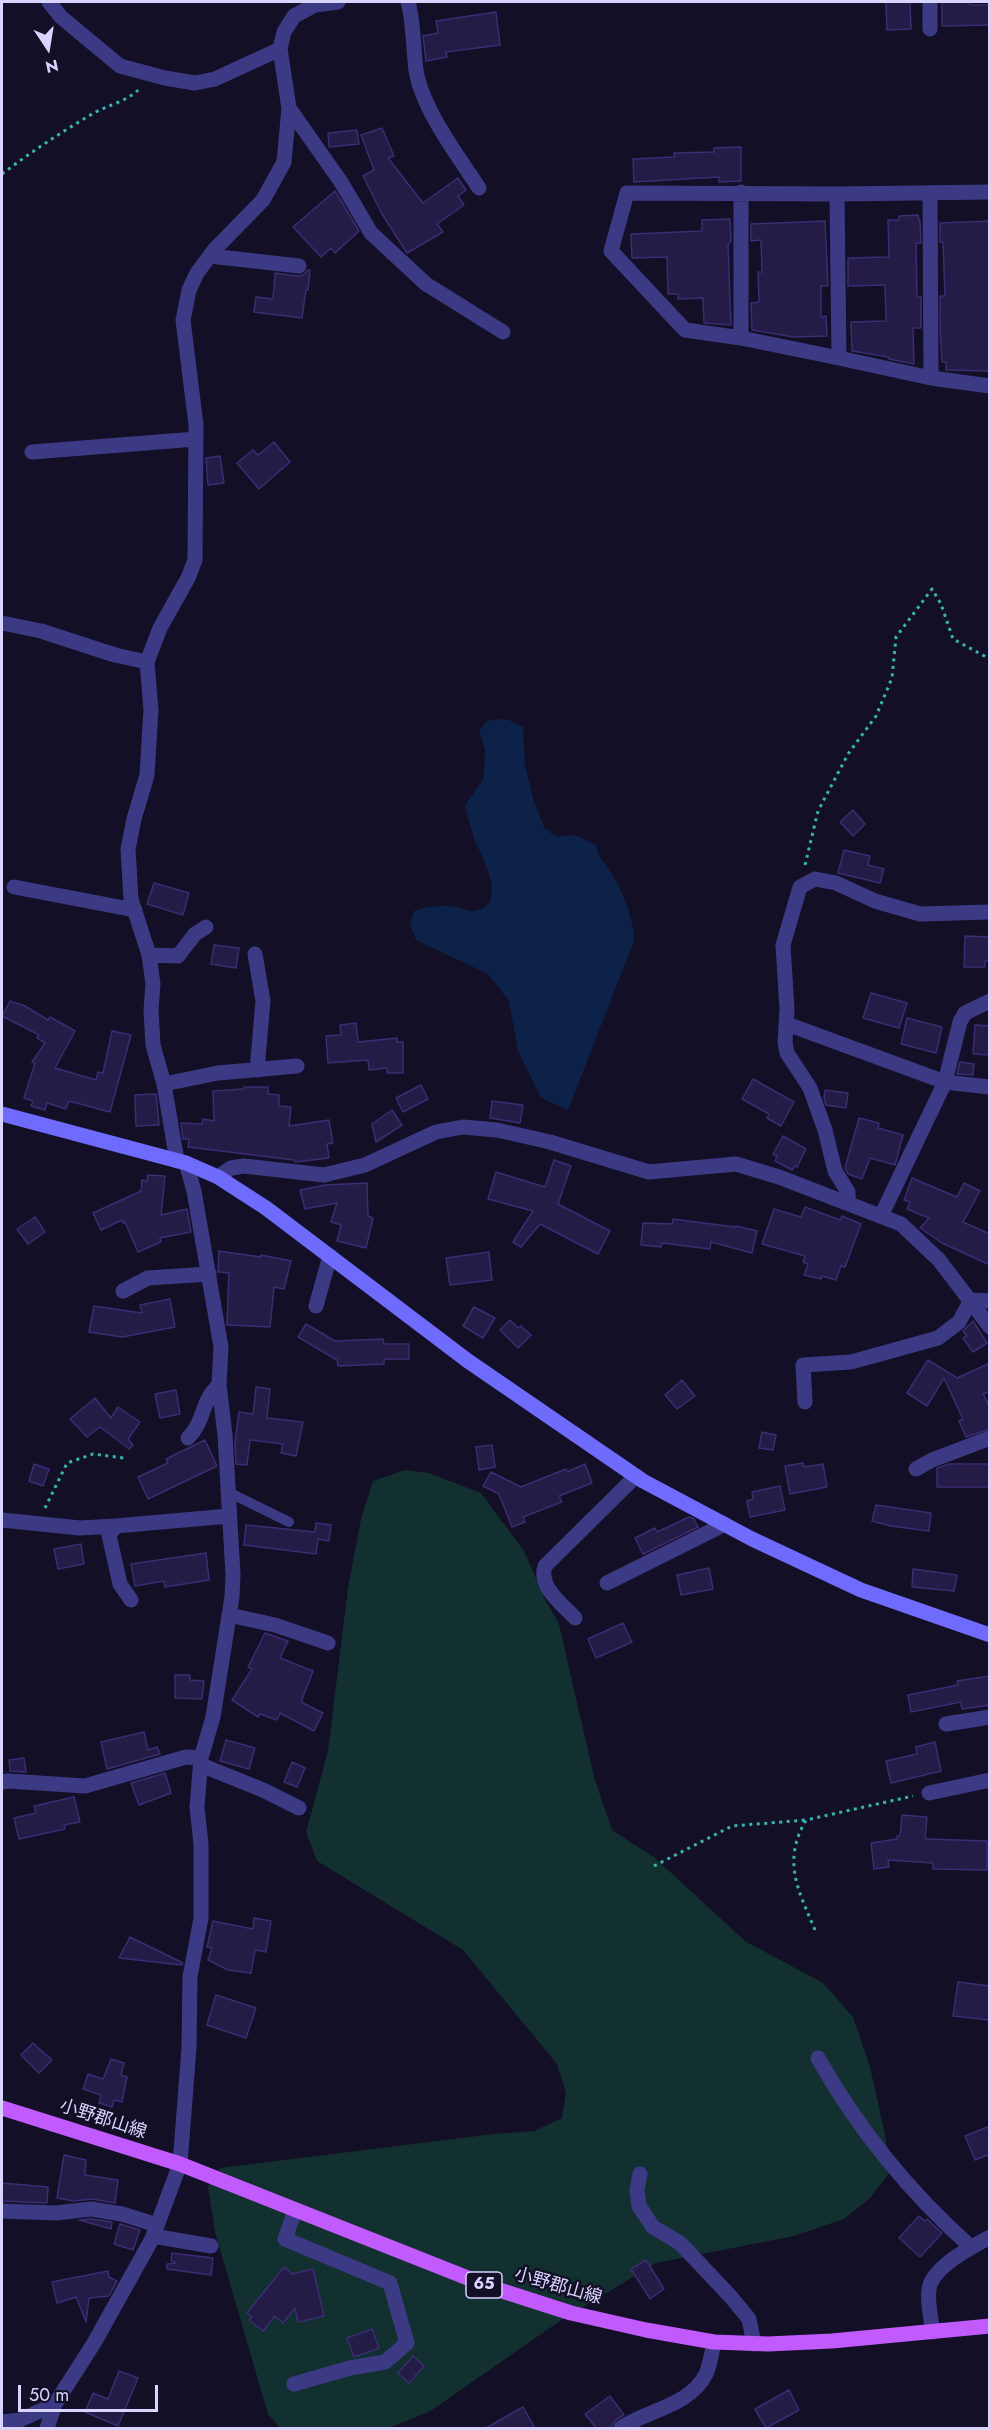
<!DOCTYPE html>
<meta charset="utf-8">
<style>
body{margin:0}
#map{position:relative;width:991px;height:2430px;overflow:hidden;background:#130f26;font-family:Jost,sans-serif}
canvas{display:block}
.frame{position:absolute;inset:0;border:3px solid #d9d4ff;pointer-events:none}
.north{position:absolute;left:18px;top:18px;width:60px;height:60px;-webkit-text-stroke:4px #130f26;paint-order:stroke;rotate:168deg;font-size:16px;font-weight:700;line-height:24px;text-align:center;color:#d9d4ff}
.north::after{content:'';display:block;margin:auto;width:21px;height:27px;background:#d9d4ff;clip-path:polygon(50% 0,100% 100%,50% 72%,0 100%)}
.scale{position:absolute;left:18px;top:2385px;width:140px;height:27px;box-sizing:border-box;border:3px solid #d9d4ff;border-top:0;padding-left:8px;font-size:18px;line-height:21px;white-space:nowrap;color:#d9d4ff;-webkit-text-stroke:4px #130f26;paint-order:stroke}
</style>
<div id="map">
<canvas width="991" height="2430"></canvas>
<div class="frame"></div>
<div class="north">N</div>
<div class="scale">50 m</div>
</div>
<script>
const ctx = document.querySelector('canvas').getContext('2d');
ctx.lineJoin = 'round';
function paint(path, color) {
  ctx.fillStyle = color;
  ctx.fill(path, 'evenodd');
}
function stroke(path, color, width, dash) {
  ctx.strokeStyle = color;
  ctx.lineWidth = width;
  ctx.lineCap = dash ? 'butt' : 'round';
  ctx.setLineDash(dash || []);
  ctx.stroke(path);
}
function write(font, color, halo, rows, align = 'center') {
  ctx.font = font + ' Jost,"Noto Sans JP",sans-serif';
  ctx.lineWidth = 5;
  ctx.setLineDash([]);
  ctx.textBaseline = 'middle';
  ctx.strokeStyle = halo;
  ctx.fillStyle = color;
  for (const [text, x, y, turn = 0] of rows) {
    ctx.save();
    ctx.translate(x, y);
    ctx.rotate((+turn || 0) * Math.PI / 180);
    ctx.textAlign = isNaN(turn) ? turn : align;
    if (halo) ctx.strokeText(text, 0, 0);
    ctx.fillText(text, 0, 0);
    ctx.restore();
  }
}
const green = new Path2D(`
 M405 1470 429 1473 481 1493 524 1551 545 1599 559 1624 594 1777 612 1830 655 1858 745 1941 823 1983 853 2017 870 2067 885 2135 890 2172 870 2198 844 2219 794 2236 656 2263 557 2323 429 2412 388 2428H280L268 2414 215 2232 208 2187 220 2168 494 2134 534 2131 562 2118 566 2093 557 2064 463 1950 317 1861 306 1832 328 1751 348 1588 361 1519 373 1481Z`);
const water = new Path2D(`
 M497 719 509 720 523 727 525 765 534 802 545 829 557 837 575 835 596 845C600 861 604 861 612 874 623 893 634 918 634 941L568 1110 541 1098 518 1051 509 1001 488 974 416 940 410 924 414 911C426 907 441 904 455 907 460 907 467 911 473 911 510 907 483 859 475 841 471 830 468 817 465 805L484 778 485 749 479 731 487 721Z`);
const building = new Path2D(`
 M886 2H910L911 29 887 30Z
 M942 2H970V5H990V25L942 26Z
 M496 12 500 45 446 52 447 57 426 61 423 36 438 33 436 21Z
 M382 128 394 156 388 158 423 203 458 178 466 190 458 196 464 205 437 224 443 232 407 253 382 214 363 176 374 170 361 135Z
 M357 130 359 144 329 147 328 133Z
 M741 147V181L719 182V177L634 182 633 159 675 157 674 153 714 152V148Z
 M335 191 359 231 335 253 331 248 321 257 293 227Z
 M918 215 920 223 921 243H916L917 297H921V328H913L914 364 889 359V357L852 351 851 322 886 321 885 285 848 286V258L889 257 888 220H899V216Z
 M730 219 731 241 728 245 731 325 704 323 703 298 678 299V294H668L667 257 632 258 631 234 702 231V220Z
 M825 221 828 286H821V317L826 316 827 336 794 337 752 330 751 303 759 302 758 272H762L761 240 751 241V224Z
 M990 221V371L946 370V362H942L940 327V296H945L943 242H940V223Z
 M308 270H310L308 290H306L302 318 254 312 256 297 273 299 275 273 298 276 303 275Z
 M274 442 290 462 259 489 237 463 253 450 258 455Z
 M220 456 224 483 208 485 206 458Z
 M853 810 865 824 853 836 840 822Z
 M844 850 870 856 868 865 884 869 880 883 838 873Z
 M154 883 189 893 183 915 147 904Z
 M965 936 990 937V961H985V967H964Z
 M214 945 239 948 236 968 211 964Z
 M871 993 907 1003 899 1028 863 1018Z
 M10 1001 25 1006 48 1020 50 1017 75 1031 55 1068 96 1080 98 1072 103 1073 112 1031 131 1035 110 1112 69 1101 66 1109 47 1103 45 1110 31 1106 33 1101 24 1098 35 1063 32 1062 45 1043 37 1038 39 1035 2 1016Z
 M907 1018 942 1027 936 1053 901 1044Z
 M356 1023 358 1042 397 1038V1042H403V1073H387V1068L369 1070 368 1060 328 1063 326 1036 341 1035 340 1025Z
 M975 1025 990 1026V1055L973 1054Z
 M960 1062 974 1064 973 1075 957 1074Z
 M753 1079 794 1102 781 1126 767 1118 769 1114 742 1099Z
 M421 1085 428 1099 403 1112 396 1098Z
 M244 1087H268V1094L279 1095V1106L291 1107 289 1126 329 1120 333 1143 327 1144 329 1158 295 1162 294 1160 188 1147 189 1139H183L181 1123 202 1124 203 1119 214 1121 213 1091 244 1089Z
 M825 1090 848 1093 846 1108 826 1105 824 1098Z
 M156 1094 159 1125 136 1126 135 1095Z
 M492 1101 523 1105 520 1123 490 1118Z
 M392 1110 402 1125 376 1142 372 1124Z
 M859 1118 879 1123 878 1128 903 1135 895 1165 870 1158 862 1179 848 1174 845 1168Z
 M783 1136 806 1149 797 1167 795 1166 792 1170 775 1161 777 1156 773 1154Z
 M554 1160 571 1166 558 1204 610 1231 598 1254 540 1224 521 1247 513 1242 533 1211 488 1199 496 1172 545 1187Z
 M148 1175 165 1176 161 1215 187 1209 191 1232 160 1238 161 1242 138 1252 125 1222 123 1223 122 1220 101 1230 93 1213 141 1191 142 1180 147 1181Z
 M912 1178 957 1197 964 1183 980 1191 963 1222 990 1234V1265L942 1243 920 1228 929 1218 907 1209 910 1202 904 1200Z
 M367 1183 368 1216 373 1218 366 1248 337 1241 341 1225 331 1222 337 1203 305 1209 300 1190 325 1185Z
 M805 1207 840 1220 842 1216 861 1224 845 1267 841 1266 836 1280 822 1276 821 1279 804 1275 808 1264 803 1262 805 1256 762 1244 774 1209 801 1217Z
 M35 1217 45 1232 28 1244 17 1229Z
 M673 1219 735 1227 736 1226 757 1231 752 1253 711 1242 710 1249 662 1243 661 1247 641 1245 643 1223 672 1224Z
 M219 1251 261 1257V1255L291 1261 284 1289 274 1287 270 1327 227 1325 229 1273 218 1272Z
 M489 1252 492 1280 450 1285 446 1258Z
 M170 1299 175 1327 122 1337 89 1332 94 1306 142 1313 140 1305Z
 M474 1307 495 1318 483 1338 463 1326Z
 M510 1320 518 1328 521 1326 531 1335 518 1348 500 1330Z
 M973 1321 987 1343 973 1352 963 1338 967 1336 963 1331Z
 M306 1324 335 1341 383 1339 384 1344H409V1359H384V1364L338 1366 337 1360 298 1337Z
 M928 1360 957 1378 990 1363V1391L983 1394 990 1407V1429L966 1437 959 1421 963 1419 944 1378 927 1406 907 1393Z
 M682 1380 695 1396 677 1409 665 1395Z
 M256 1387 270 1389 267 1418 303 1422 296 1456 281 1453 283 1444 250 1440 247 1465 236 1464 235 1442 239 1412 253 1414Z
 M176 1390 180 1414 160 1418 155 1394Z
 M95 1398 111 1418 118 1407 140 1422 128 1439 133 1445 129 1449 100 1427 87 1437 70 1419Z
 M762 1432 776 1435 773 1450 759 1448Z
 M205 1440 217 1466 148 1499 138 1477 168 1463 166 1459Z
 M492 1445 495 1467 479 1470 476 1447Z
 M803 1463 804 1467 823 1464 827 1487 790 1494 785 1466Z
 M34 1464 49 1469 43 1486 29 1481Z
 M585 1464 592 1483 559 1496 562 1502 523 1517 525 1522 512 1527 499 1494 483 1486 491 1472 521 1487 566 1469 567 1472Z
 M949 1464H990V1487H937V1468Z
 M780 1486 785 1510 750 1517 747 1501 753 1499 752 1492Z
 M876 1505 931 1513 929 1531 891 1526 872 1521Z
 M689 1517 694 1519 698 1527 643 1554 635 1538 655 1528 657 1532Z
 M316 1523 331 1525 329 1541 318 1539 316 1554 244 1545 246 1525 315 1532Z
 M81 1544 84 1564 58 1569 54 1549Z
 M206 1553 209 1580 165 1587 164 1581 135 1586 131 1564Z
 M709 1568 713 1589 681 1595 677 1575Z
 M913 1569 957 1575 954 1591 912 1587Z
 M623 1623 632 1642 596 1658 588 1639Z
 M265 1633 288 1641 280 1658 313 1671 301 1702 323 1713 314 1731 280 1713 277 1720 260 1714 258 1717 232 1700 252 1669 248 1667Z
 M175 1675H190V1680L204 1681 202 1699 175 1698Z
 M990 1676V1705L962 1709 961 1702 911 1712 908 1695 958 1685 957 1681Z
 M144 1732 148 1750 157 1747 160 1754 107 1769 101 1742Z
 M226 1740 255 1748 249 1769 220 1761Z
 M935 1742 941 1771 891 1783 886 1761 917 1754 916 1747Z
 M24 1758 26 1772 10 1771 9 1760Z
 M292 1762 305 1768 297 1787 284 1782Z
 M165 1773 171 1793 139 1805 131 1783Z
 M74 1797 80 1822 64 1825 65 1829 19 1839 14 1818 36 1813 34 1806Z
 M902 1815 927 1817 925 1838 927 1839 987 1841V1870L933 1869V1863L888 1860 889 1867 874 1869 871 1843 897 1839V1836H900Z
 M254 1918 271 1921 266 1952 255 1950 251 1973 228 1970 208 1960 212 1948 207 1947 213 1921 253 1929Z
 M130 1937 183 1963 182 1965 119 1958Z
 M958 1982 990 1986V2020L953 2016Z
 M216 1995 256 2008 246 2038 207 2025Z
 M33 2043 52 2060 39 2073 21 2055Z
 M111 2059 124 2063 121 2075 127 2077 122 2102 114 2100 112 2107 99 2103 101 2095 83 2089 88 2074 103 2079Z
 M990 2126V2154L975 2160 965 2136Z
 M64 2155 86 2160 85 2175 118 2180 115 2203 92 2199 74 2201 57 2198Z
 M2 2183 48 2187 47 2203 2 2201Z
 M919 2216 925 2221 927 2219 942 2233 920 2257 899 2238Z
 M91 2219 112 2222 111 2229 79 2220Z
 M120 2224 140 2230 133 2250 114 2244Z
 M172 2253 213 2258 211 2275 167 2269V2264L176 2263 171 2261Z
 M646 2260 664 2289 650 2299 631 2269Z
 M284 2267 292 2274 313 2269 324 2316 298 2322 295 2308 283 2323 275 2316 263 2331 249 2320 252 2317 247 2313Z
 M108 2271 109 2277 117 2281 109 2296 89 2298 86 2322 76 2297 57 2303 52 2282Z
 M372 2329 379 2348 354 2357 347 2338Z
 M413 2356 424 2366 409 2383 398 2373Z
 M119 2371 138 2378 118 2426 85 2412 93 2393 108 2399Z
 M789 2390 799 2410 766 2428 755 2409Z
 M610 2396 624 2415 616 2420 610 2428H596L585 2414Z
 M523 2407 535 2428H486Z`);
const path = new Path2D(`
 M2 174C31 152 60 133 92 114 108 105 129 101 141 87
 M805 865 818 811 848 754 876 716 892 678 896 637 932 589 941 604 953 639 990 659
 M45 1508 67 1463 93 1454 124 1458
 M654 1866 732 1826 806 1820
 M815 1930C798 1890 782 1861 806 1820L913 1796`);
const lane = new Path2D(`
 M228 1492 289 1522`);
const street = new Path2D(`
 M49 2 61 17 120 66 165 78 195 83 215 79 280 49
 M408 2C414 24 413 47 416 70 422 109 458 156 479 188
 M930 2V29
 M289 108 341 182 371 233 426 284 503 332
 M741 192V338
 M990 192 837 194 627 193 611 251 685 330 741 338 839 358 931 378 990 386
 M930 193 931 378
 M837 194 839 358
 M210 256 299 266
 M32 452 196 439
 M2 623 41 631 115 655 147 662
 M14 887 135 910
 M255 954 263 1001 257 1070
 M149 955 178 956 195 934 206 927
 M787 1024 945 1082 990 1087
 M164 1084 218 1073 297 1066
 M177 1161 164 1084 153 1045 151 1010 153 984 149 955 131 899 128 849 134 819 147 775 151 710 147 662 160 628 188 578 195 560 196 425 183 320 189 290 197 273 215 249 263 200 284 162 289 108 280 49 284 32 294 16 315 5 338 2
 M218 1177 231 1168 244 1166 324 1175 365 1165 436 1132 463 1127 497 1130 550 1142 649 1172 736 1164 779 1177 901 1224 939 1260 990 1327
 M848 1202V1192L835 1171 825 1130 810 1088 787 1053 785 1042 787 1009 783 945 800 887 815 879 836 883 875 901 920 914 990 912
 M881 1216 945 1082 960 1022 965 1013 990 1001
 M123 1291 148 1278 209 1274
 M316 1306 330 1256
 M805 1402 803 1365 851 1362 938 1338 959 1322 971 1300 990 1301
 M188 1438C206 1420 200 1402 219 1385
 M916 1469 932 1460 990 1438
 M2 1520 80 1528 116 1526
 M607 1583 725 1524
 M131 1600 120 1584 109 1535 116 1526 229 1516
 M229 1615 275 1625 328 1643
 M575 1618C562 1604 538 1587 545 1566L636 1476
 M946 1724 990 1717
 M201 1765 263 1790 299 1808
 M2 1782 8 1781 85 1786 186 1757 201 1758
 M929 1793 990 1780
 M818 2058C857 2128 911 2194 971 2247
 M640 2174 637 2190 639 2206 653 2227 680 2243 731 2297 749 2319 754 2344
 M2 2211 56 2213 91 2209 122 2214 157 2225
 M153 2236 211 2246
 M933 2332C931 2318 927 2303 929 2289 932 2267 972 2247 990 2237
 M294 2384 350 2368 385 2362 407 2343 390 2283 285 2239 295 2210
 M2 2422 20 2420 55 2404
 M47 2428 55 2404 94 2343 152 2239 180 2164 189 2048 190 1977 201 1918V1844L197 1807 201 1758 213 1717 232 1597 233 1575 225 1435 219 1385 221 1347 194 1191 186 1163
 M621 2428C647 2410 690 2406 706 2374 710 2365 712 2352 714 2342`);
const secondary = new Path2D(`
 M2 1114 186 1163 218 1177 266 1208 468 1361 643 1481 752 1539 861 1590 990 1635`);
const primary = new Path2D(`
 M2 2108 180 2164 493 2288 571 2313 646 2330 714 2342 768 2344 832 2341 990 2326`);
const shields = [
 [484,2285,36]
];
const shieldNames = [
 ["65",484,2285]
];
const streetNames = [
 ["小野郡山線",103,2120,18],
 ["小野郡山線",558,2287,16]
];
paint(green, '#12302f');
paint(water, '#0c2248');
paint(building, '#241b47');
stroke(building, '#3b2d73', 1.5);
stroke(path, '#2fb8b0', 3, [3, 4.5]);
stroke(lane, '#3d3a85', 10);
stroke(street, '#3d3a85', 15);
stroke(secondary, '#6f6bff', 15);
stroke(primary, '#c25bff', 15);
for (const [x, y, w] of shields) {
  const box = new Path2D();
  box.roundRect(x - w / 2, y - 13, w, 26, 4.5);
  ctx.fillStyle = '#130f26';
  ctx.fill(box);
  stroke(box, '#d9d4ff', 1.5);
}
write('bold 16px', '#d9d4ff', null, shieldNames);
write('18px', '#d9d4ff', '#130f26', streetNames);
</script>
